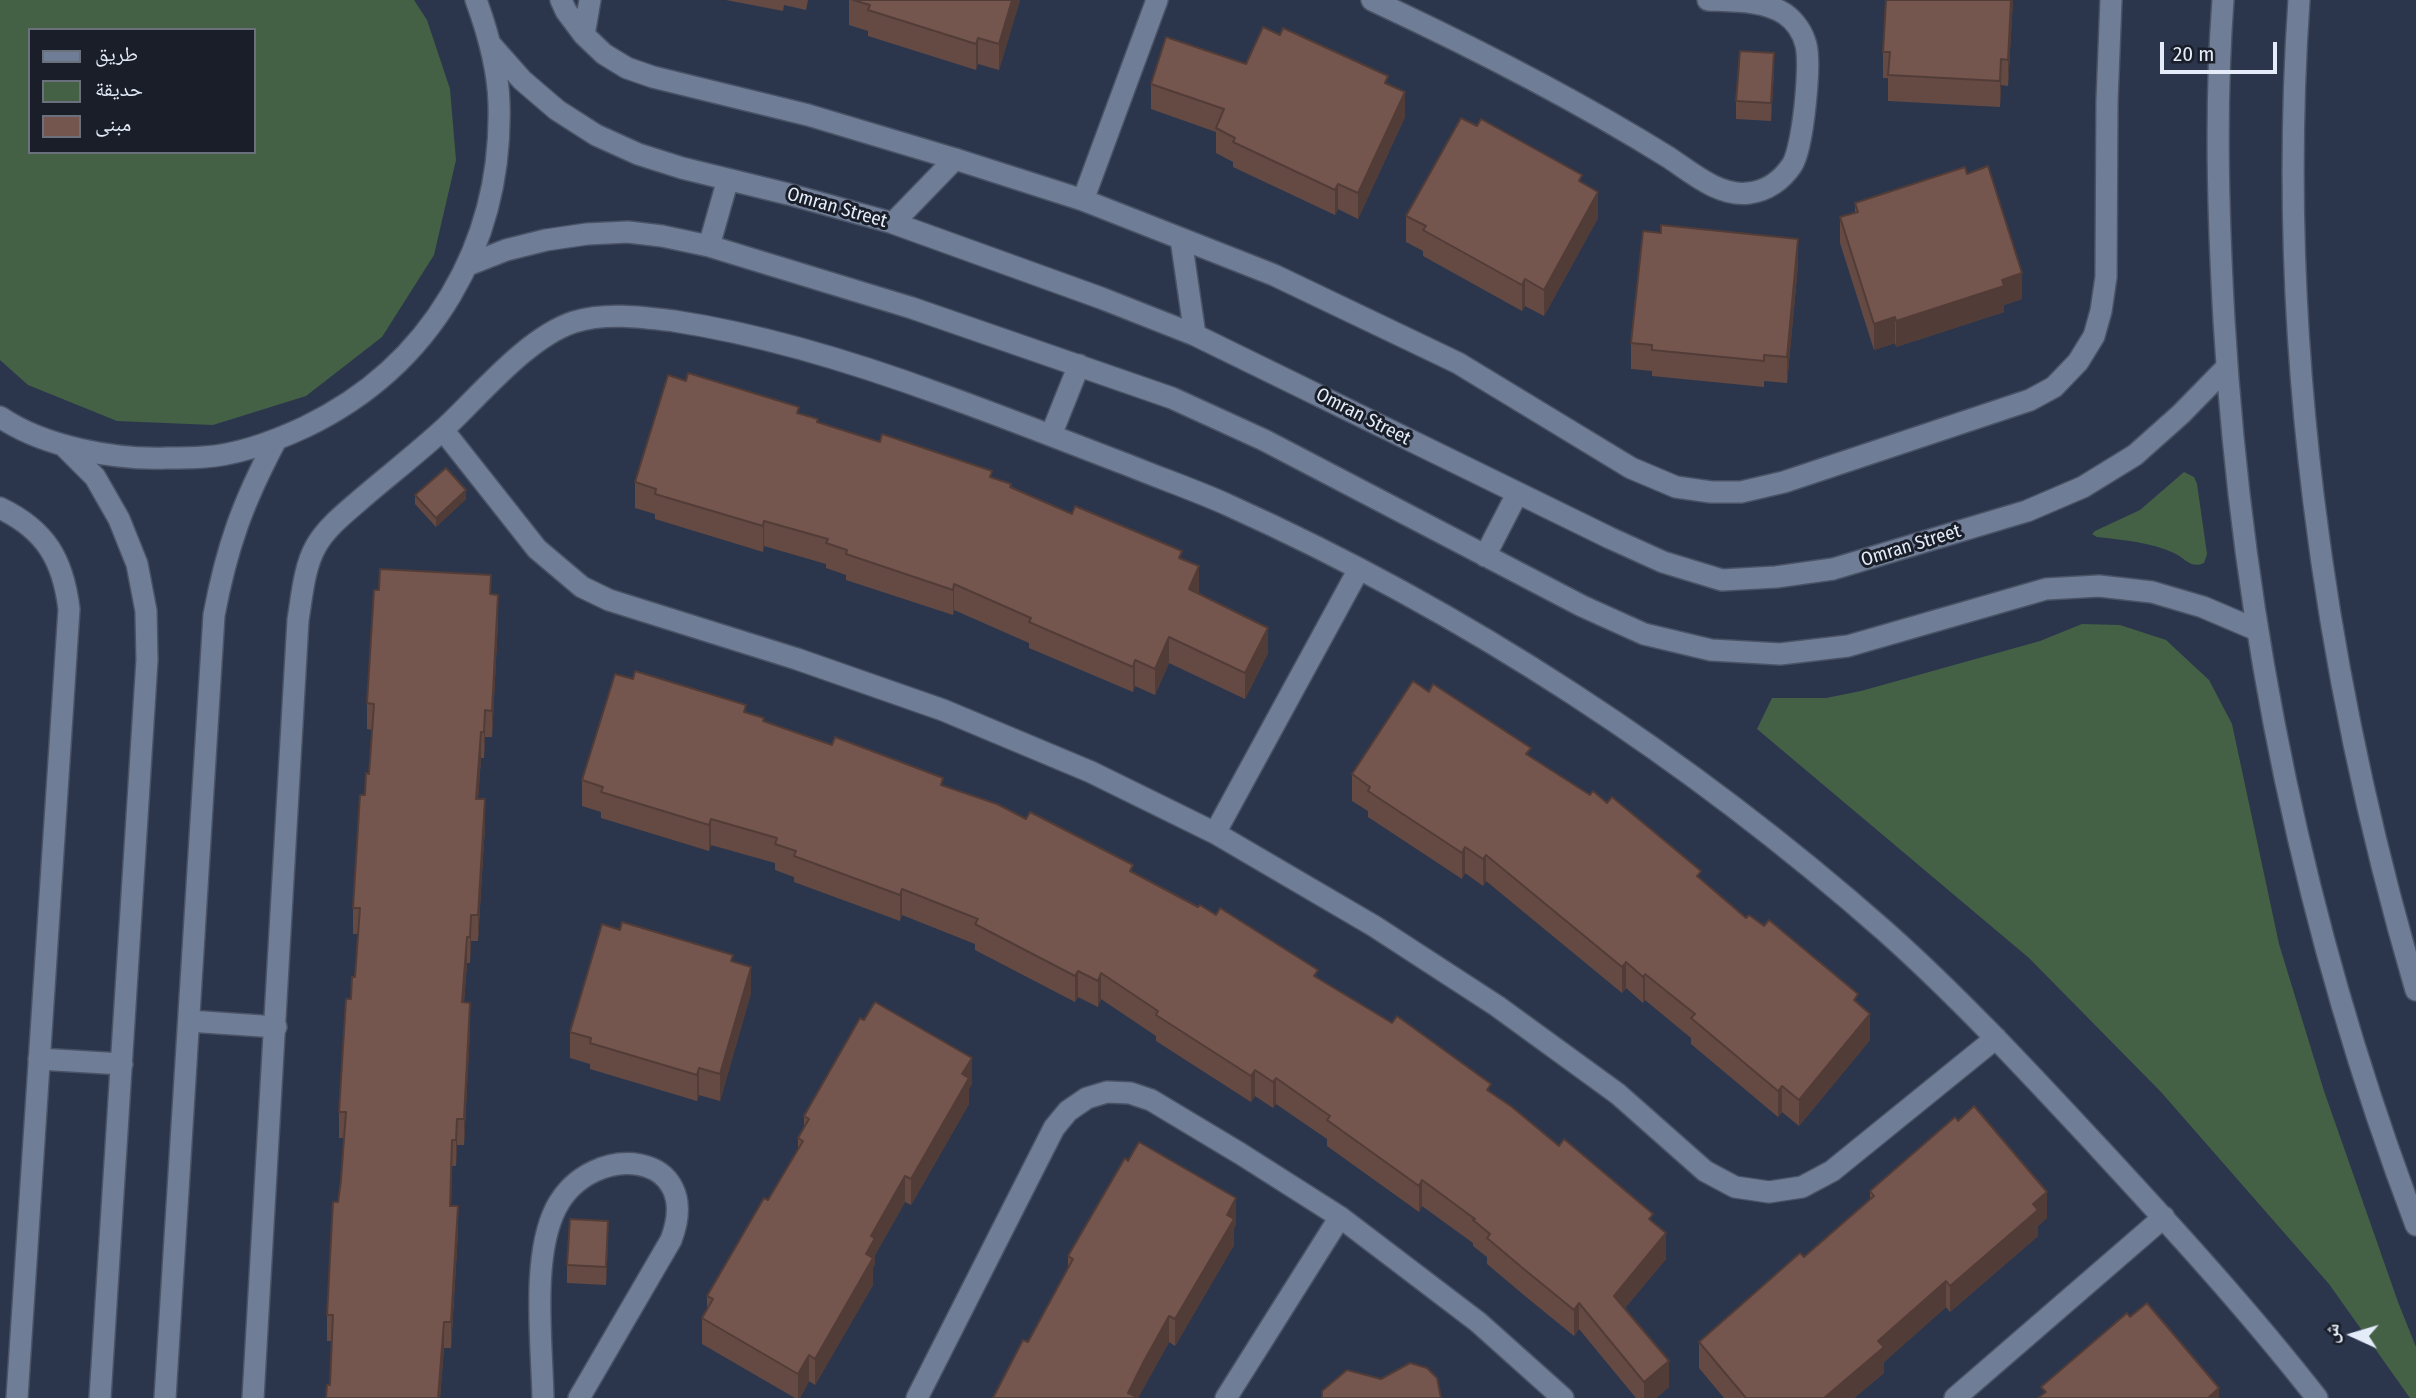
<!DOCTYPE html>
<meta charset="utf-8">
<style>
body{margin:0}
#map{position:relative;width:2416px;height:1398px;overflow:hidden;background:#2b364d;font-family:"Fira Sans Condensed","Noto Naskh Arabic",sans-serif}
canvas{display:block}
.legend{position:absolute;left:28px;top:28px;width:228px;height:126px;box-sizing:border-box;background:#191e28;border:2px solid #6a707c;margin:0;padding:9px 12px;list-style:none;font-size:21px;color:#e4ecfa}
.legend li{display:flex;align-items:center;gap:14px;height:35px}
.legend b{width:35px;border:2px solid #6a707c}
.north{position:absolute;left:2318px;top:1300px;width:70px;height:70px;-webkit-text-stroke:5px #191e28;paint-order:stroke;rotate:274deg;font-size:19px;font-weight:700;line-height:28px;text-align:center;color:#e4ecfa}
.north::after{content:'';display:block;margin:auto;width:24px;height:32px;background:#e4ecfa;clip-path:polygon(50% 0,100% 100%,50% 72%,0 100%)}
.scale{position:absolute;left:2160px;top:42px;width:117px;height:32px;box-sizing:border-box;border:4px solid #e4ecfa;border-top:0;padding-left:9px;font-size:21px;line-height:24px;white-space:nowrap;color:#e4ecfa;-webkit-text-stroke:5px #191e28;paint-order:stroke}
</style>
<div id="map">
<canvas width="2416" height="1398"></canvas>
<ul class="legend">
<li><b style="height:9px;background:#707d97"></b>طريق</li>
<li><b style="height:19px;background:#446146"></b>حديقة</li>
<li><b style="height:19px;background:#75564e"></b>مبنى</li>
</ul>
<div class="north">ش</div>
<div class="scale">20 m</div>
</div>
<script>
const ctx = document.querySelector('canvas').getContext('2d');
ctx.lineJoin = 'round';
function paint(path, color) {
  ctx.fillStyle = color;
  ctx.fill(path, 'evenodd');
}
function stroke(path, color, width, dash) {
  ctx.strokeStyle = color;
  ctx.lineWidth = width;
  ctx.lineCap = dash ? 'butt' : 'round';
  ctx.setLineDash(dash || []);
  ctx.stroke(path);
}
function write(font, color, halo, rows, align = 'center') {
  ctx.font = font + ' "Fira Sans Condensed",sans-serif';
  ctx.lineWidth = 6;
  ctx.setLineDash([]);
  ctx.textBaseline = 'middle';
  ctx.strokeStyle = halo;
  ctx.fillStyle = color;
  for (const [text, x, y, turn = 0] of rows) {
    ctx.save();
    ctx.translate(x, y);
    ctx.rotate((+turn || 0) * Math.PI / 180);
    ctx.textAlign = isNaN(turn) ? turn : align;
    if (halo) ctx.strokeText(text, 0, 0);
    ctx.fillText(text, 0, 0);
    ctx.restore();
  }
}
const green = new Path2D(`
 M0 0H414L427 20 450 89 456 160 434 255 382 337 306 396 213 425 117 421 28 385 0 360ZM30 30H254V152H30Z
 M2184 472 2194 477 2197 484 2207 554 2204 563C2191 569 2186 559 2174 553 2150 542 2123 540 2097 537L2092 534 2095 531 2140 510Z
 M2082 624 2120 625 2166 640 2209 680 2232 724 2279 944 2324 1091 2398 1302 2416 1347V1398H2410L2329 1284 2161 1092 2029 958 1757 729 1772 698H1826L1861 691 2040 641Z`);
const minor = new Path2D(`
 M561 0 566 11 584 35 604 54 627 68 653 77 808 115 955 159 1083 200 1274 275 1458 363 1631 468 1676 487 1711 492H1741L1784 482 2030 400 2054 387 2078 362 2094 336 2101 311 2106 277 2107 101 2111 0
 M1372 0C1473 47 1573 98 1668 157 1691 172 1719 197 1749 193 1767 191 1782 180 1792 165 1803 148 1811 65 1806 45 1803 33 1795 21 1785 14 1764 0 1733 1 1708 0
 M584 35 590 0
 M1083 200 1157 0
 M443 430 537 549 582 587 609 600 797 659 943 710 1091 772 1215 833 1374 926 1497 1006 1618 1094 1705 1171 1735 1187 1769 1192 1802 1187 1832 1171 1996 1038
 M0 508C46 530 63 560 69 609L17 1398
 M1215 833 1359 569
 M253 1398 298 620C302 596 304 567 316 546 326 528 345 513 360 500 389 475 419 452 447 426 482 393 528 337 574 322 605 312 642 317 674 321 766 335 856 363 943 395 1007 418 1070 443 1133 467 1165 480 1197 491 1228 505 1466 612 1690 759 1886 932 1962 1000 2031 1075 2100 1149 2175 1230 2249 1311 2317 1398
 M543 1398C542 1344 531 1257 556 1208 592 1139 705 1151 671 1240L579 1398
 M917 1398 1054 1128 1068 1111 1087 1098 1107 1092 1130 1093 1151 1100 1241 1154 1340 1217 1478 1322 1563 1398
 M1226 1398 1340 1217
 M1955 1398 2164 1217`);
const tertiary = new Path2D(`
 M2223 0C2215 106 2218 213 2224 320 2242 629 2306 936 2416 1225
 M2299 0C2276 332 2322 671 2416 990
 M491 45 522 80 557 110 596 135 638 154 682 168 788 194 893 223 1101 298 1195 335 1610 538 1663 562 1722 580 1776 577 1833 569 2027 511 2083 487 2135 455 2181 414 2227 367
 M893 223 955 159
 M1181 239 1195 335
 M709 246 728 179
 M468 265 506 250 546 240 587 234 628 232 662 236 709 246 912 308 1172 398 1264 440 1582 606 1644 634 1711 650 1780 654 1848 646 2046 589 2099 586 2152 592 2203 607 2257 630
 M0 417C44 447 115 460 167 458 179 458 192 458 204 457 237 455 275 441 305 427 432 366 503 243 499 103 498 68 488 33 476 0
 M1051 435 1079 365
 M64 446 95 477 119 519 137 564 146 611 147 660 100 1398
 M1485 556 1517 494
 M189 1021 276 1027
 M39 1059 122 1064
 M165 1398 214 615C227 546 243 502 276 440`);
const wall = new Path2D(`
 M726 0H808L806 10 784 5 783 11Z
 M849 0H1020L999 70 978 64 976 70 868 36V31L849 25Z
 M2013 0 2008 86 2001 85 2000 107 1888 101V78H1883V52Z
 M1246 64 1388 84 1405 117 1358 219 1338 209 1335 215 1233 167V162L1216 153V132L1151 109V84Z
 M1774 71 1771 121 1736 119V101Z
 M1967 174 2022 299 2004 305V312L1896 347 1895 343 1874 350 1840 243V217L1855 212V203Z
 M1582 183 1598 218 1544 316 1525 306 1522 311 1423 256V251L1406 242V216Z
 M1798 265 1787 383 1764 381V387L1652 376V371L1631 369V343Z
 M686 381 799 414 818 422 992 478 1072 514 1182 559 1199 592 1198 593 1268 653 1245 699 1169 663 1155 695 1135 686 1133 692 1029 648V643L954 610 953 615 846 580V575L826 568V564L764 546 763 552 655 519V514L635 508V482Z
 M415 495 466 499 436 527 415 504Z
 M491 594 498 621 492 737H485L484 758H481L478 799 485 825 478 941H471L470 963H467L464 1002 470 1029 464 1145H457L456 1166H452L451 1206 458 1232 451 1348H444L440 1398H326L330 1385 332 1341H327V1315L341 1180 344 1138H339V1112L351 999 355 977 358 934H353V908L365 795 369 774 372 730 367 729V703Z
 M633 679 746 712 764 721 943 786 1133 873 1318 978 1491 1093 1653 1223 1666 1259 1625 1308 1669 1387 1656 1398H1636L1579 1329 1574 1336 1525 1296 1487 1264V1257L1473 1246V1243L1422 1206 1419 1212 1327 1146V1139L1276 1104 1273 1108 1255 1096 1251 1102 1156 1041V1036L1101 999 1098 1007 1078 997 1075 1002 975 950V944L902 915 900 921 794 882V877L775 870V863L711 845 709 851 601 818V812L582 806V780Z
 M1531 757 1701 880 1746 918 1858 1003 1870 1040 1799 1126 1782 1112 1778 1117 1691 1044V1038L1645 1000 1643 1003 1626 988 1622 993 1486 881 1483 886 1465 873 1462 879 1368 817V811L1352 801V774Z
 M733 961 751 993 720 1101 699 1095 697 1101 590 1069V1064L570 1058V1032Z
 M972 1084 969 1089V1104L911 1205 905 1202 875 1255V1264L873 1268V1285L815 1385 809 1381 800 1398H795L702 1344V1318L707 1309V1296L768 1200 798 1149V1138L804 1127V1116Z
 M1870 1191 2047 1218 2038 1226V1236L1950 1312 1946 1307 1884 1362V1373L1854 1398H1724L1699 1368V1342L1804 1257 1870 1199Z
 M1236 1224 1234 1228V1245L1175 1346 1169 1342 1138 1398H993L1028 1342 1068 1268V1256Z
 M608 1239 606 1285 567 1283V1265Z`);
const shadedWall = new Path2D(`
 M1012 0H1020L999 70V44Z
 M2011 0H2013L2008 86V60Z
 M978 38V64L976 70V44Z
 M1774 53V71L1771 121V103Z
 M2001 59V85L2000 107V81Z
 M1405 92V117L1358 219V193Z
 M1338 184V209L1335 215V190Z
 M1598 192V218L1544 316V290Z
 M1798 239V265L1787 383V357Z
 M2022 273V299L2004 305V312L1896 347V321L2002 280Z
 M1525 279V306L1522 311V285Z
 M1895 317V343L1874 350V324Z
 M466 490V499L436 527V518Z
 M764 521V546L763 552V526Z
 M1199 566V592L1189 615V589Z
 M954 584V610L953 615V590Z
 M498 595V621L492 737V711Z
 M1268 628V653L1245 699V673Z
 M1169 637V663L1155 695V669Z
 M1135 660V686L1133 692V667Z
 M485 710V737L484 758V732Z
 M481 732V758L476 825V799Z
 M485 799V825L478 941V915Z
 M711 819V845L709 851V825Z
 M1465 847V873L1462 879V853Z
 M1486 855V881L1483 886V859Z
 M902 889V915L900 921V895Z
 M471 915V941L470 963V937Z
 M467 937V963L462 1028V1002Z
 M1626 962V988L1622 993V967Z
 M751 967V993L720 1101V1074Z
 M1078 971V997L1075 1002V976Z
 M1101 973V999L1098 1007V981Z
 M1645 974V1000L1643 1003V977Z
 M470 1003V1029L464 1145V1119Z
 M1870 1014V1040L1799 1126V1100Z
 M972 1058V1084L969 1089V1104L911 1205V1179L962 1074Z
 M699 1068V1095L697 1101V1075Z
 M1255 1070V1096L1251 1102V1076Z
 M1276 1078V1104L1273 1108V1082Z
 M1782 1086V1112L1778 1117V1091Z
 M457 1119V1145L456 1166V1140Z
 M452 1140V1166L450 1232V1206Z
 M905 1176V1202L875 1255V1264L873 1268V1285L815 1385V1359L866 1254 871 1236Z
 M1422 1180V1206L1419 1212V1186Z
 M2047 1192V1218L2038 1226V1236L1950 1312V1286L2033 1204Z
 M1236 1198V1224L1234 1228V1245L1175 1346V1319Z
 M458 1206V1232L451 1348V1322Z
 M608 1221V1239L606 1285V1267Z
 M1666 1233V1259L1614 1321V1296Z
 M1946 1281V1307L1884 1362V1373L1854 1398H1824L1878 1341Z
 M1579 1303V1329L1574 1336V1310Z
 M1169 1316V1342L1138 1398H1128V1393L1144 1361Z
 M444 1322V1348L440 1398H438Z
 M809 1355V1381L800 1398H798V1374Z
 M1669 1361V1387L1656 1398H1644V1382Z
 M2219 1388V1398H2208Z`);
const building = new Path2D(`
 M853 0H1012L999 44 978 38 976 44 868 10 870 5Z
 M1886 0H2011L2008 60 2001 59 2000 81 1888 75 1890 52H1883Z
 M1263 27 1280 35 1283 28 1388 76 1385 83 1405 92 1358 193 1338 184 1335 190 1233 142 1235 138 1216 128 1224 109 1151 84 1166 37 1246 64Z
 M1740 51 1774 53 1771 103 1736 101Z
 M1461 118 1477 126 1481 119 1582 175 1579 181 1598 192 1544 290 1525 279 1522 285 1423 230 1426 226 1406 216Z
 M1988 166 2022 273 2002 280 2004 286 1896 321 1895 317 1874 324 1840 217 1858 212 1855 203 1965 167 1967 174Z
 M1661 225 1798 239 1787 357 1764 355V361L1652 350V345L1631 343 1643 231 1661 233Z
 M688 373 799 407 797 413 818 419 817 422 880 442 882 434 992 471 990 477 1011 484 1010 487 1072 514 1075 506 1182 551 1179 558 1199 566 1189 589 1268 628 1245 673 1169 637 1155 669 1135 660 1133 667 1029 622 1031 618 954 584 953 590 846 554 847 550 826 543 828 539 764 521 763 526 655 494 656 489 635 482 668 375 686 381Z
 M446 468 466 490 436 518 415 495Z
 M380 569 491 575 490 594 498 595 492 711 485 710 484 732H481L476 799H485L478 915H471L470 937H467L462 1002 470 1003 464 1119H457L456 1140H452L450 1206H458L451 1322H444L438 1398H326L327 1385H330L333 1315H327L333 1202H338L341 1180 346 1112H339L346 999H351L352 977H355L360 908H353L360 795H365L366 773 369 774 374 704 367 703 374 590H379Z
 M635 671 746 705 744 712 764 718 763 721 832 745 835 737 943 778 941 785 997 804 1026 819 1030 812 1133 865 1130 871 1198 907 1200 905 1216 915 1220 908 1318 970 1314 976 1392 1023 1397 1016 1491 1084 1487 1090 1512 1107 1559 1146 1564 1139 1653 1214 1649 1219 1666 1233 1614 1296 1669 1361 1644 1382 1579 1303 1574 1310 1525 1270 1487 1238 1490 1234 1473 1220 1475 1219 1422 1180 1419 1186 1327 1120 1330 1116 1276 1078 1273 1082 1255 1070 1251 1076 1156 1015 1158 1011 1101 973 1098 981 1078 971 1075 976 975 924 978 919 902 889 900 895 794 856 796 851 775 844 777 838 711 819 709 825 601 792 603 787 582 780 615 674 633 679Z
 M1413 681 1429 692 1433 684 1531 748 1526 754 1590 795 1593 791 1607 803 1612 797 1701 871 1697 876 1746 918 1749 915 1764 926 1769 920 1858 994 1854 1000 1870 1014 1799 1100 1782 1086 1778 1091 1691 1018 1695 1014 1645 974 1643 977 1626 962 1622 967 1486 855 1483 859 1465 847 1462 853 1368 791 1370 787 1352 774Z
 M622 922 733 955 731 961 751 967 720 1074 699 1068 697 1075 590 1043 591 1038 570 1032 602 924 620 930Z
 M875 1002 972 1058 962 1074 969 1078 911 1179 905 1176 871 1236 875 1238 866 1254 873 1258 815 1359 809 1355 798 1374 702 1318 713 1299 707 1296 764 1198 768 1200 803 1141 798 1138 809 1119 804 1116 860 1018 864 1020Z
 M1974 1106 2047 1192 2033 1204 2038 1210 1950 1286 1946 1281 1878 1341 1884 1347 1824 1398H1746L1699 1342 1800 1253 1804 1257 1874 1196 1870 1191 1955 1117 1958 1121Z
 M1139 1142 1236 1198 1227 1215 1234 1219 1175 1319 1169 1316 1144 1361 1128 1393 1135 1396 1134 1398H993L1023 1340 1028 1342 1073 1259 1068 1256 1125 1158 1128 1161Z
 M570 1219 608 1221 606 1267 567 1265Z
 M2147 1303 2219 1388 2208 1398H2038L2046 1392 2041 1387 2127 1313 2130 1317Z
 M1410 1363 1427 1368 1437 1378 1441 1398H1322V1391L1347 1370 1381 1379Z`);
const streetNames = [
 ["Omran Street",837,208,16],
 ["Omran Street",1363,417,27],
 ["Omran Street",1911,546,-17]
];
paint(green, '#446146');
stroke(minor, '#4a5366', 24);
stroke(tertiary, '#4a5366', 24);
stroke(minor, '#707d97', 21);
stroke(tertiary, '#707d97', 21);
paint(wall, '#654a43');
paint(shadedWall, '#523c37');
paint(building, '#75564e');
stroke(building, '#523c37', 2);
write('19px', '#e4ecfa', '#191e28', streetNames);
</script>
